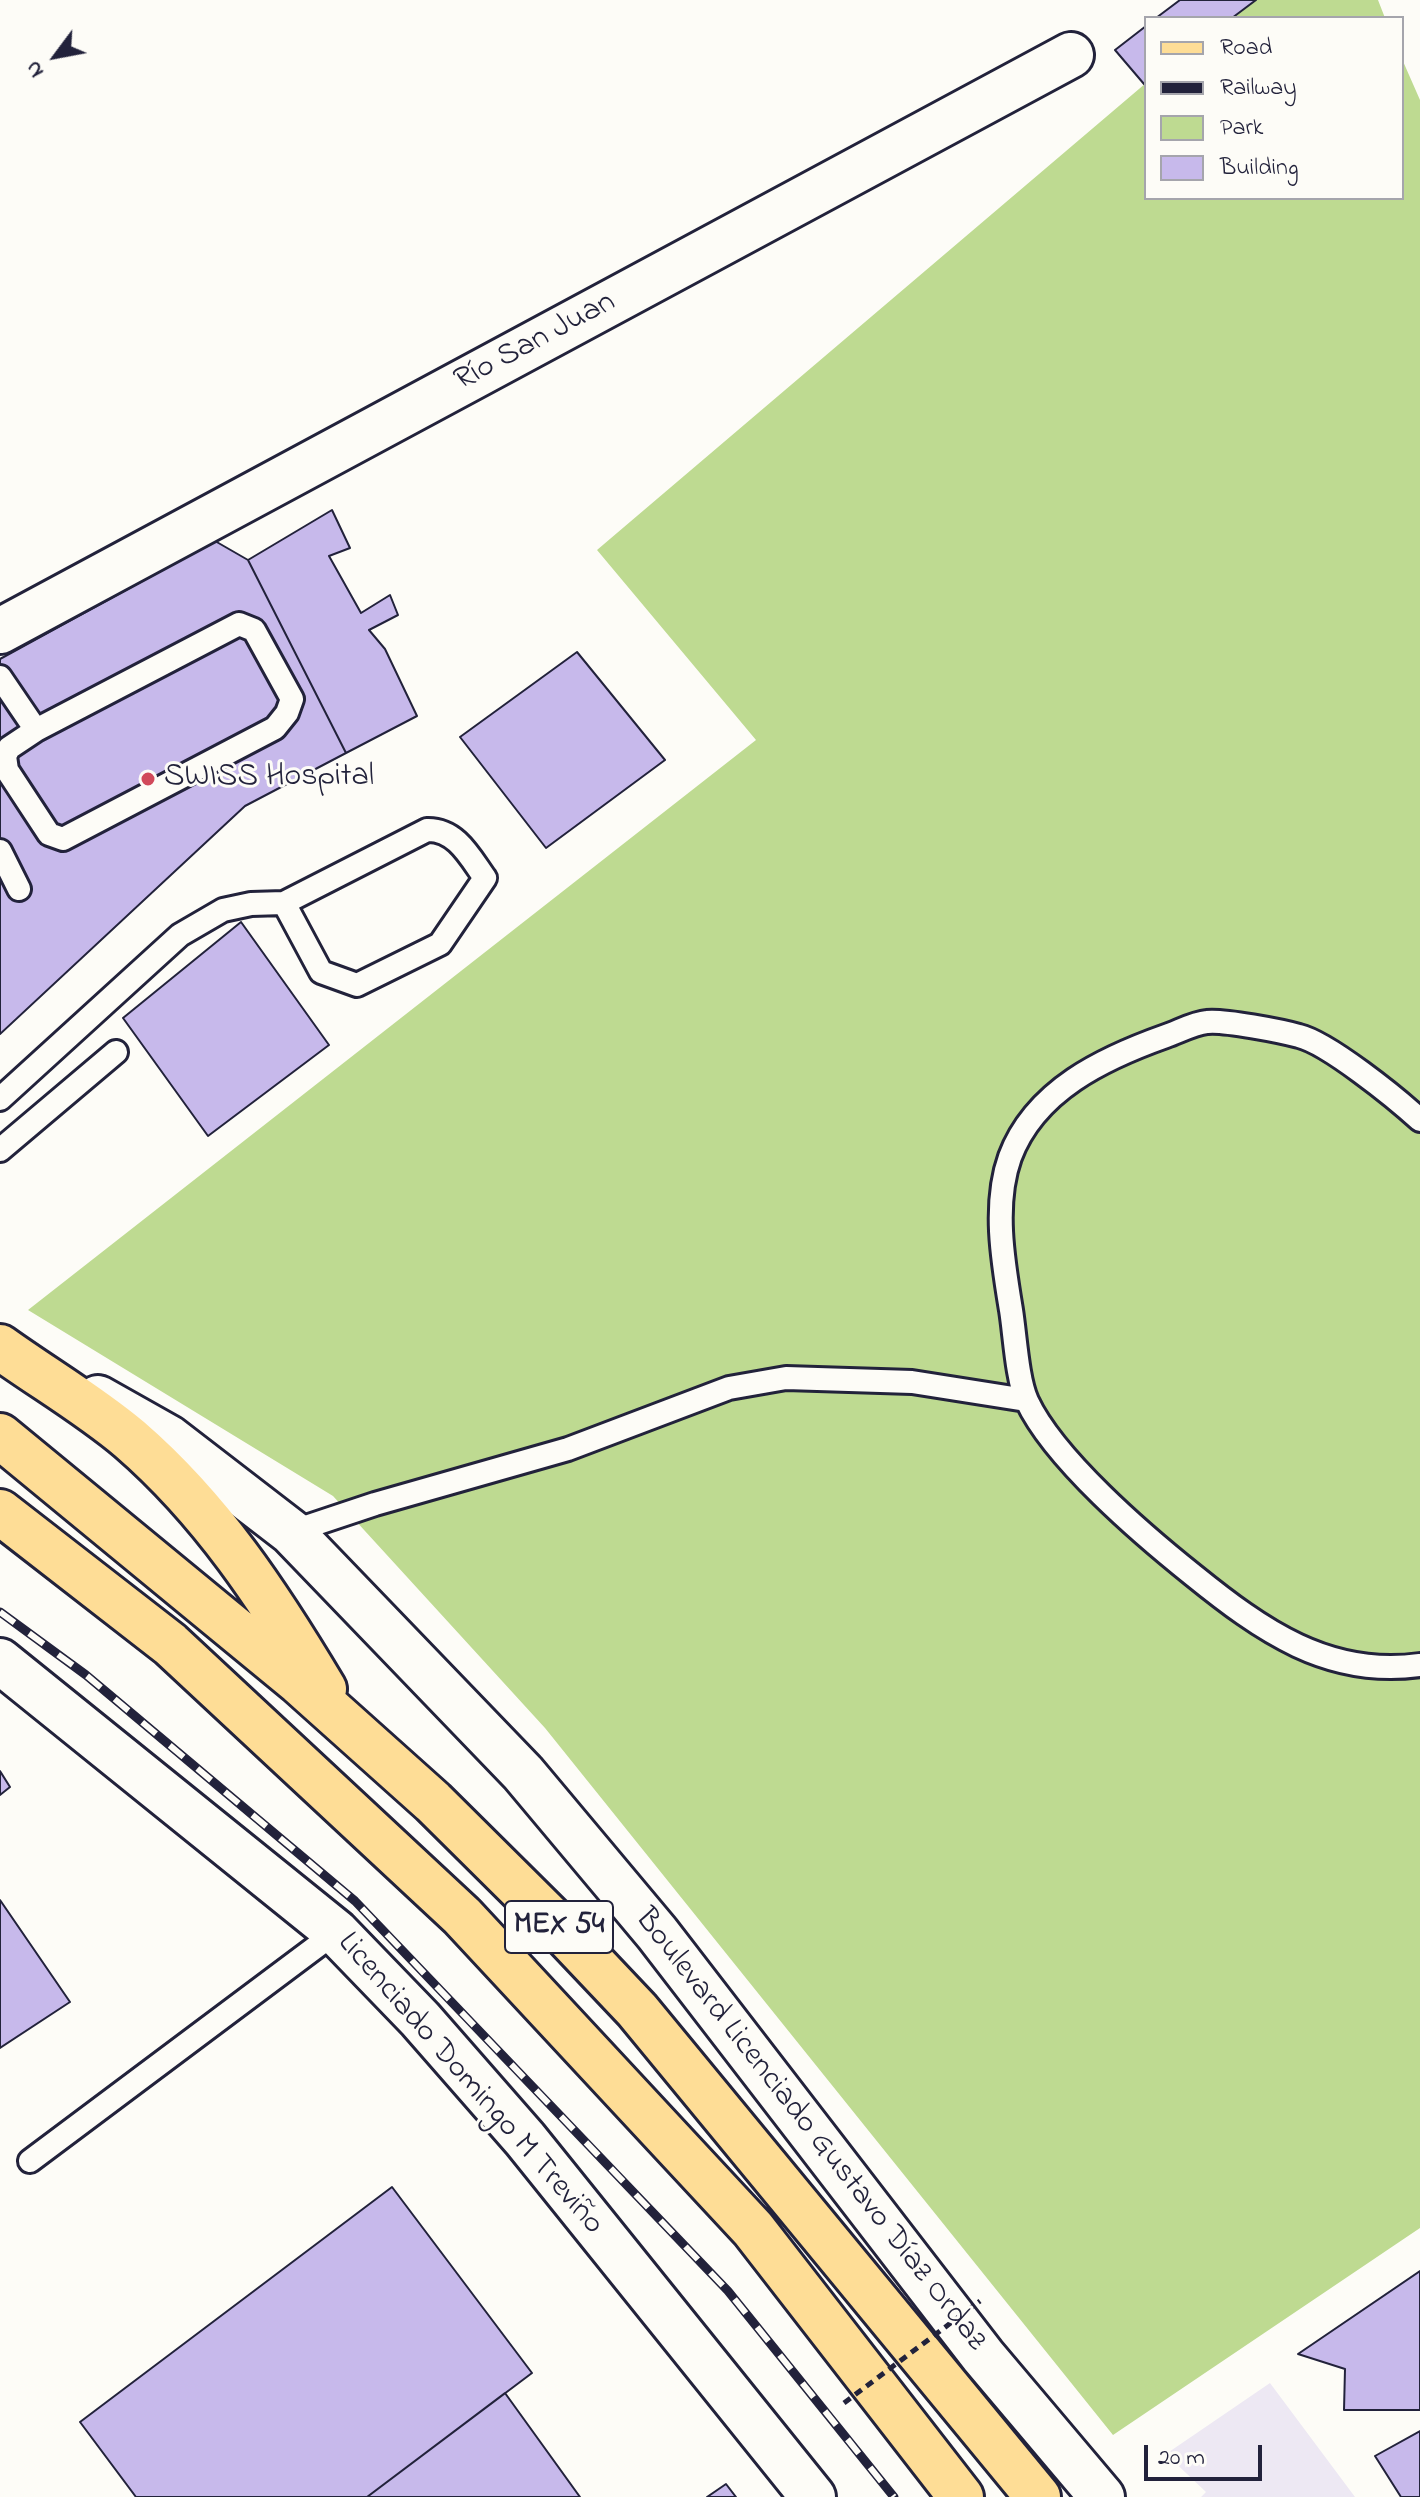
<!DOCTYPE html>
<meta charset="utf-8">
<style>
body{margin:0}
#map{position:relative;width:1420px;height:2497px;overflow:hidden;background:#fdfcf7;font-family:"Indie Flower",sans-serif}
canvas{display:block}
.legend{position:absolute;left:1144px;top:16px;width:260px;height:184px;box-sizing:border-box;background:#fdfcf7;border:2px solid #a5a5ac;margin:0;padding:10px 14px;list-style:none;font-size:24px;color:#22223b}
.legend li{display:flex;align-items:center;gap:16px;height:40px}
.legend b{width:40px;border:2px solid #a5a5ac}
.north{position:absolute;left:16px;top:16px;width:80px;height:80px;-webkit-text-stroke:6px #fdfcf7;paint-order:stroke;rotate:238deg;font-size:22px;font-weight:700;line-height:32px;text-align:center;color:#22223b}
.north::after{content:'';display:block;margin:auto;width:28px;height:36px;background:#22223b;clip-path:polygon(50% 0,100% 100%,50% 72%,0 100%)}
.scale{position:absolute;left:1144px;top:2445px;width:118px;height:36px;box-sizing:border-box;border:4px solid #22223b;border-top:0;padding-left:10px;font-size:24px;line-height:28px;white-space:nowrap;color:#22223b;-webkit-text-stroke:6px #fdfcf7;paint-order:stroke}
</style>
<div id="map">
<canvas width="1420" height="2497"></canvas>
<ul class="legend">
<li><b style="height:10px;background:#fedd96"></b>Road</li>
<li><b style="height:10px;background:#22223b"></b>Railway</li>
<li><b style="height:22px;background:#beda91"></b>Park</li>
<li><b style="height:22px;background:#c7b9eb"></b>Building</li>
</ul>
<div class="north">N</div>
<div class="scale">20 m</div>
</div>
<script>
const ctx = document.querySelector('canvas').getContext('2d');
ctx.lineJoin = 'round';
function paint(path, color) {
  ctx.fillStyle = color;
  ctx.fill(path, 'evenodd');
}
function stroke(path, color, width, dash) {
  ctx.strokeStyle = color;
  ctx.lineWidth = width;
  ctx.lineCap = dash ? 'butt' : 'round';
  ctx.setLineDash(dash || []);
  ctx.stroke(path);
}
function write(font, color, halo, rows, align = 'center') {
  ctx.font = font + ' "Indie Flower",sans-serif';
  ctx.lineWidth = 6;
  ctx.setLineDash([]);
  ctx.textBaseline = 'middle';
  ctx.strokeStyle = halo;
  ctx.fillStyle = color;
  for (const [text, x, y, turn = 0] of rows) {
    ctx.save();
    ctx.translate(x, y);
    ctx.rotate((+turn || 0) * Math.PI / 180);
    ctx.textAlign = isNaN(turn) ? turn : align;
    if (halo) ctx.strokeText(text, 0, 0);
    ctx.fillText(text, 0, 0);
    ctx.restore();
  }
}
const built = new Path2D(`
 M1270 2383 1355 2497H1201L1206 2492 1166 2454Z`);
const green = new Path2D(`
 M1256 0H1378L1385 18H1232Z
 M1402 59 1420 100V2228L1113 2435 545 1728 333 1496 28 1310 756 740 597 550 1146 83V198H1402Z`);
const building = new Path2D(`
 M1180 0H1256L1232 18H1156Z
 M1146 26V83L1144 84 1115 50Z
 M332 510 350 548 329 556 361 613 390 595 398 615 369 630 385 649 417 716 346 753 248 560Z
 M215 541 248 560 346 753 245 806 0 1034V659Z
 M577 652 665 760 546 848 460 737Z
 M241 922 329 1045 208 1136 123 1018Z
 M0 1771 10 1787 0 1795Z
 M0 1900 70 2002 0 2048Z
 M392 2187 532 2373 367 2497H136L80 2422Z
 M1420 2271V2410H1344L1345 2369 1298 2354Z
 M505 2393 580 2497H367Z
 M1420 2431V2497H1401L1375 2456Z
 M726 2484 736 2497H707Z`);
const service = new Path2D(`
 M0 677 36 730 9 748 5 756 7 770 49 834 63 839 275 728 287 713 292 699 254 630 239 624 36 730
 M0 851 19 889
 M0 1099 180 935 223 910 251 904 284 903 427 830C456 829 470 857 485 878L440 944 357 985 321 972 284 903
 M1420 1120C1396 1098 1328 1043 1299 1036 1281 1031 1224 1020 1207 1022 1194 1023 1178 1032 1166 1036 1104 1058 1035 1090 1010 1157 993 1204 1003 1262 1011 1310 1015 1335 1017 1379 1027 1401 1054 1459 1143 1535 1193 1575 1261 1630 1328 1678 1420 1665
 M0 1150 116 1052
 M291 1532 375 1504 568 1449 729 1388 786 1378 912 1382 1026 1400
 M30 2161 336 1932`);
const minor = new Path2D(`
 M0 631 1071 55`);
const secondary = new Path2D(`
 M98 1398 169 1438 291 1532 523 1773 657 1933 983 2356 1102 2497
 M0 1661 336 1932 420 2019 525 2139 813 2497`);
const primary = new Path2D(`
 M0 1347C43 1378 90 1405 130 1439 212 1510 269 1597 324 1689
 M0 1436 299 1682 433 1802 549 1917 637 2010 1038 2497
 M0 1512 170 1644 462 1916 753 2229 961 2497`);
const rail = new Path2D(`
 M0 1612 86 1675 355 1901 728 2291 894 2497`);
const pathBridge = new Path2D(`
 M844 2403 980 2301`);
const markers = [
 [148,779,8,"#d1495b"]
];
const shields = [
 [559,1927,108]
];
const shieldNames = [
 ["MEX 54",559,1927]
];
const streetNames = [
 ["Río San Juan",536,343,-28],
 ["Licenciado Domingo M Treviño",469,2085,49],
 ["Boulevard Licenciado Gustavo Díaz Ordaz",809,2131,52]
];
const poiNames = [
 ["SWISS Hospital",164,779]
];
paint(built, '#ede8f3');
paint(green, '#beda91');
paint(building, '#c7b9eb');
stroke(building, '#22223b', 2);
stroke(service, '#22223b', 28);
stroke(minor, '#22223b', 50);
stroke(secondary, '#22223b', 50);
stroke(primary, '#22223b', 50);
stroke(service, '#fdfcf7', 22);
stroke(minor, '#fdfcf7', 44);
stroke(secondary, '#fdfcf7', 44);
stroke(primary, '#fedd96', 44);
stroke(rail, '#22223b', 9);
stroke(rail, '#fdfcf7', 6, [18]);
stroke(pathBridge, '#22223b', 5, [8, 6]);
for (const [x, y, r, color] of markers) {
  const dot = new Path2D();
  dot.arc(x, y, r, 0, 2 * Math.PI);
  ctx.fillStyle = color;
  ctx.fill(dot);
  stroke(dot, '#fdfcf7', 3);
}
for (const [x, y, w] of shields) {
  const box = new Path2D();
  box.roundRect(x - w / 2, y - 26, w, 52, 6);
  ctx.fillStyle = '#fdfcf7';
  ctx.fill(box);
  stroke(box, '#22223b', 2);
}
write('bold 30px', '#22223b', null, shieldNames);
write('32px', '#22223b', '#fdfcf7', streetNames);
write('32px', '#22223b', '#fdfcf7', poiNames, 'left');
</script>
